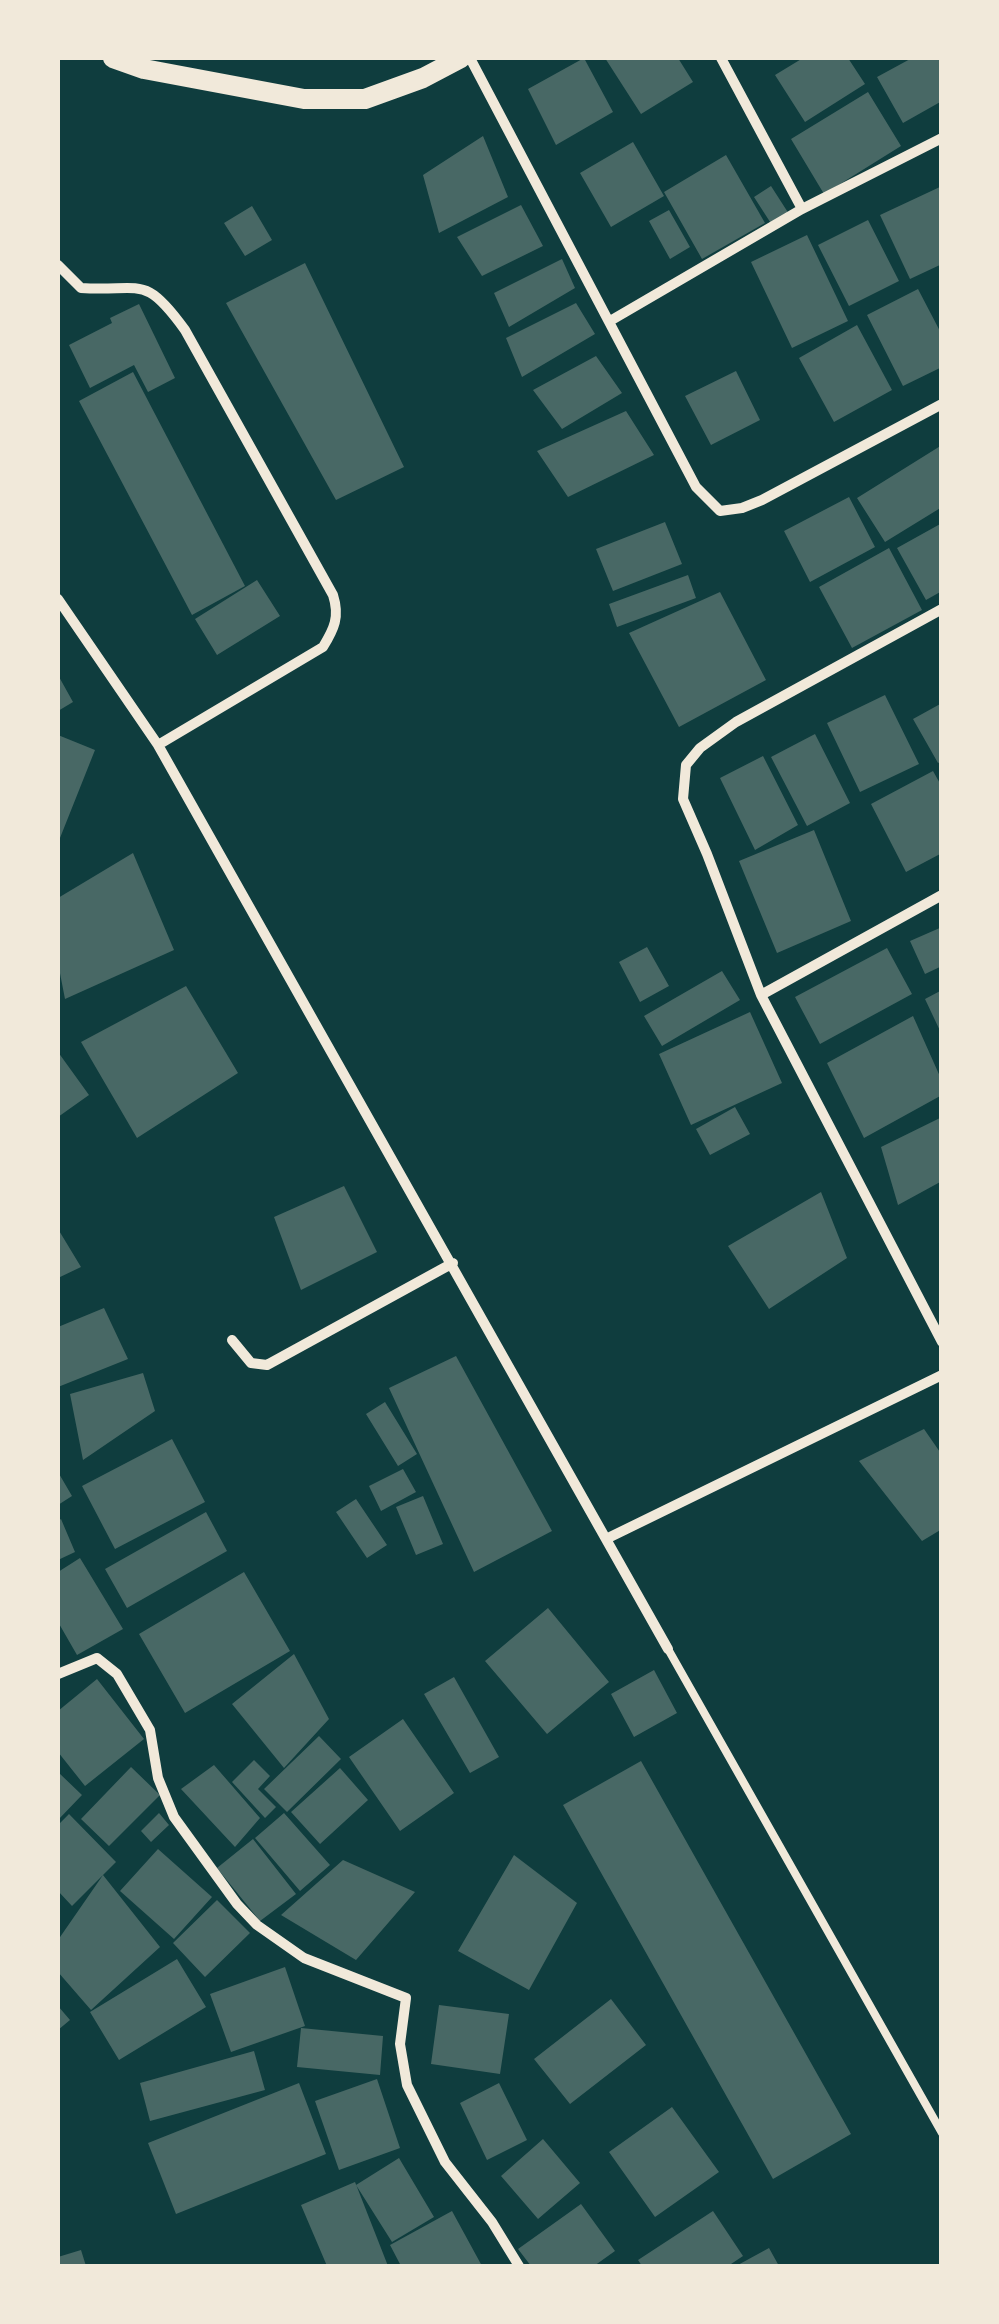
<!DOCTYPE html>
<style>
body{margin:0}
#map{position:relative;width:999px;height:2324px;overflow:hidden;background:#0f3d3e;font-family:"Source Serif 4",serif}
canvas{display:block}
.frame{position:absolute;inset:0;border:60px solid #f1e9da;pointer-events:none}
</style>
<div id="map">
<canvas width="999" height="2324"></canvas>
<div class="frame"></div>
</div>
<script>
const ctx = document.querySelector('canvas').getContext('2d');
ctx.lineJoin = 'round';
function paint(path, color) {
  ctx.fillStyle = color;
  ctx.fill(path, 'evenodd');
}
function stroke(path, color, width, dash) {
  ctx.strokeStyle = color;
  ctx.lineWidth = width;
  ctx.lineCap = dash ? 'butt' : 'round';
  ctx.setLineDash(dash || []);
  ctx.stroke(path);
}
const building = new Path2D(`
 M584 58 613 112 556 145 528 89Z
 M605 58H678L693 82 641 114Z
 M803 58H848L865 84 805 122 775 75Z
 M912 58H942V101L903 123 877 77Z
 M868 92 901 146 824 194 791 139Z
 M483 136 508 197 439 233 423 175Z
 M633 142 664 196 611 227 580 173Z
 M726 155 765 223 702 259 664 192Z
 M771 186 789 214 772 225 754 197Z
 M942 186V264L910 279 880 215Z
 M521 205 543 246 482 276 457 237Z
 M252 206 272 240 245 256 224 223Z
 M669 210 690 247 670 259 649 221Z
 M868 220 899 281 849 306 818 245Z
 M807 235 848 321 792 348 751 262Z
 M562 259 575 288 509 327 494 293Z
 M305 263 404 467 336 500 226 303Z
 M918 289 942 335V367L903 386 867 315Z
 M576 303 595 334 522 377 506 338Z
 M139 304 175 378 148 392 134 365 90 388 69 345 112 323 110 318Z
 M857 325 892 390 834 422 799 358Z
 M596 356 622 393 562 429 533 390Z
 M736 371 760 420 711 445 685 396Z
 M133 372 245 586 192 615 79 401Z
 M626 411 654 455 568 497 537 451Z
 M942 445V507L885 542 857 498Z
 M849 497 875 547 810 582 784 531Z
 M665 522 682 564 613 591 596 549Z
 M942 523V591L926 600 897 548Z
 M889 548 922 610 852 648 819 587Z
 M688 575 696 598 617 627 609 604Z
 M257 580 280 616 217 655 195 619Z
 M720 592 766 680 679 727 629 633Z
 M58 675 73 702 58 711Z
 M885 695 919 764 860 792 827 723Z
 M942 703V761L938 763 913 719Z
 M815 734 850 803 807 826 771 757Z
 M58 735 95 750 58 843Z
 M763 756 798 825 755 850 720 778Z
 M933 771 942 787V853L906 872 871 804Z
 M814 830 851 921 777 953 739 861Z
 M133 853 174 950 65 999 58 963V898Z
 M942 927V966L925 974 910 941Z
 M647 947 669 986 640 1002 619 962Z
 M887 948 912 994 820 1044 795 997Z
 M722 971 740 1000 662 1046 644 1016Z
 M186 986 238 1073 137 1138 81 1042Z
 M942 990V1035L925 999Z
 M750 1012 782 1083 691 1125 659 1054Z
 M913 1016 942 1081V1095L864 1138 827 1063Z
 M58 1052 89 1095 58 1117Z
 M735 1107 750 1134 710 1155 696 1129Z
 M942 1117V1181L898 1205 881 1147Z
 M344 1186 377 1252 301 1290 274 1217Z
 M821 1192 847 1258 769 1309 728 1246Z
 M58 1229 81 1267 58 1278Z
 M104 1308 128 1359 58 1387V1327Z
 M456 1356 552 1531 474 1572 389 1388Z
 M143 1373 155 1411 83 1460 70 1394Z
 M385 1402 417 1454 398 1466 366 1414Z
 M924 1429 942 1455V1529L922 1541 859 1461Z
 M172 1439 205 1502 115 1549 82 1486Z
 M403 1469 416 1492 381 1511 369 1486Z
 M58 1472 72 1496 58 1505Z
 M423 1496 443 1544 416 1555 396 1507Z
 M356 1499 387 1545 367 1558 336 1512Z
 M206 1512 227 1551 127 1608 105 1569Z
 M61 1519 75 1552 58 1560V1521Z
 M80 1558 123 1629 77 1655 58 1622V1572Z
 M244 1572 290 1651 185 1713 139 1634Z
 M548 1608 609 1682 547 1734 485 1661Z
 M294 1654 329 1719 284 1768 232 1704Z
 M654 1670 677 1713 634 1737 611 1694Z
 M454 1677 499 1757 470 1773 424 1694Z
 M97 1679 144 1739 85 1786 58 1752V1711Z
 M403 1719 454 1793 400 1831 349 1757Z
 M319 1736 341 1759 287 1812 264 1789Z
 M254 1760 270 1776 258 1789 276 1807 265 1818 232 1782Z
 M641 1761 851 2134 773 2179 563 1805Z
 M214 1765 260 1818 235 1847 181 1789Z
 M131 1767 160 1795 109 1846 81 1819Z
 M340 1768 368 1800 320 1844 291 1812Z
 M58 1772 82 1795 58 1820Z
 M159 1813 169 1825 151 1842 141 1831Z
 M284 1813 330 1865 300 1891 255 1838Z
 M69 1814 116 1862 72 1906 58 1891V1825Z
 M253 1839 296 1894 260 1921 217 1868Z
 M158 1849 212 1897 174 1939 120 1891Z
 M514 1855 577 1903 529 1990 458 1951Z
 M343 1860 415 1892 356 1960 281 1915Z
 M103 1875 160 1947 91 2010 58 1972V1940Z
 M217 1900 250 1933 205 1977 173 1943Z
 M177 1959 206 2007 119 2060 90 2012Z
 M285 1967 305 2026 231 2052 210 1994Z
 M611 1999 646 2045 570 2104 534 2059Z
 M439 2005 509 2014 500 2074 431 2064Z
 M58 2006 70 2020 58 2030Z
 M301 2028 383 2036 380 2075 297 2067Z
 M254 2051 265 2090 150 2121 140 2083Z
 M377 2079 400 2148 339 2170 315 2101Z
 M299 2083 326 2154 176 2214 148 2143Z
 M499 2083 527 2140 487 2160 460 2103Z
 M672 2107 719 2172 655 2217 609 2152Z
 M543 2139 580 2183 538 2219 501 2176Z
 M399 2158 434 2217 392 2242 356 2185Z
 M355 2182 357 2187 388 2266H327L301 2205Z
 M581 2204 615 2251 594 2266H531L518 2249Z
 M452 2211 482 2266H401L390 2245Z
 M713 2211 743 2256 728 2266H642L638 2260Z
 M769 2248 779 2266H736Z
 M81 2250 86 2266H58V2257Z`);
const service = new Path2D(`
 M668 1649 942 2133`);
const minor = new Path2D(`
 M470 58 696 487 720 511 742 508 762 500 942 404
 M721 58 802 209
 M58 265 81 288C142 292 144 273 185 330L333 595C340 617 334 629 323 647L158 745
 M610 321 802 209 942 138
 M58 599 158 745 668 1649
 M942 895 761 995 942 1342
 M761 995 707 854 683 799 686 765 700 748 736 722 942 609
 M232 1340 251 1363 267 1365 453 1263
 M608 1538 942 1375
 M58 1674 97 1658 117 1674 150 1730 158 1778 174 1817 237 1904 257 1925 304 1958 406 1998 400 2044 407 2085 445 2162 492 2222 519 2266`);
const secondary = new Path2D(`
 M113 58 144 69 304 99H365L423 78 461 58`);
paint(building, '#486865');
stroke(service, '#f1e9da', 8);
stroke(minor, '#f1e9da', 10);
stroke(secondary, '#f1e9da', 20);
</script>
